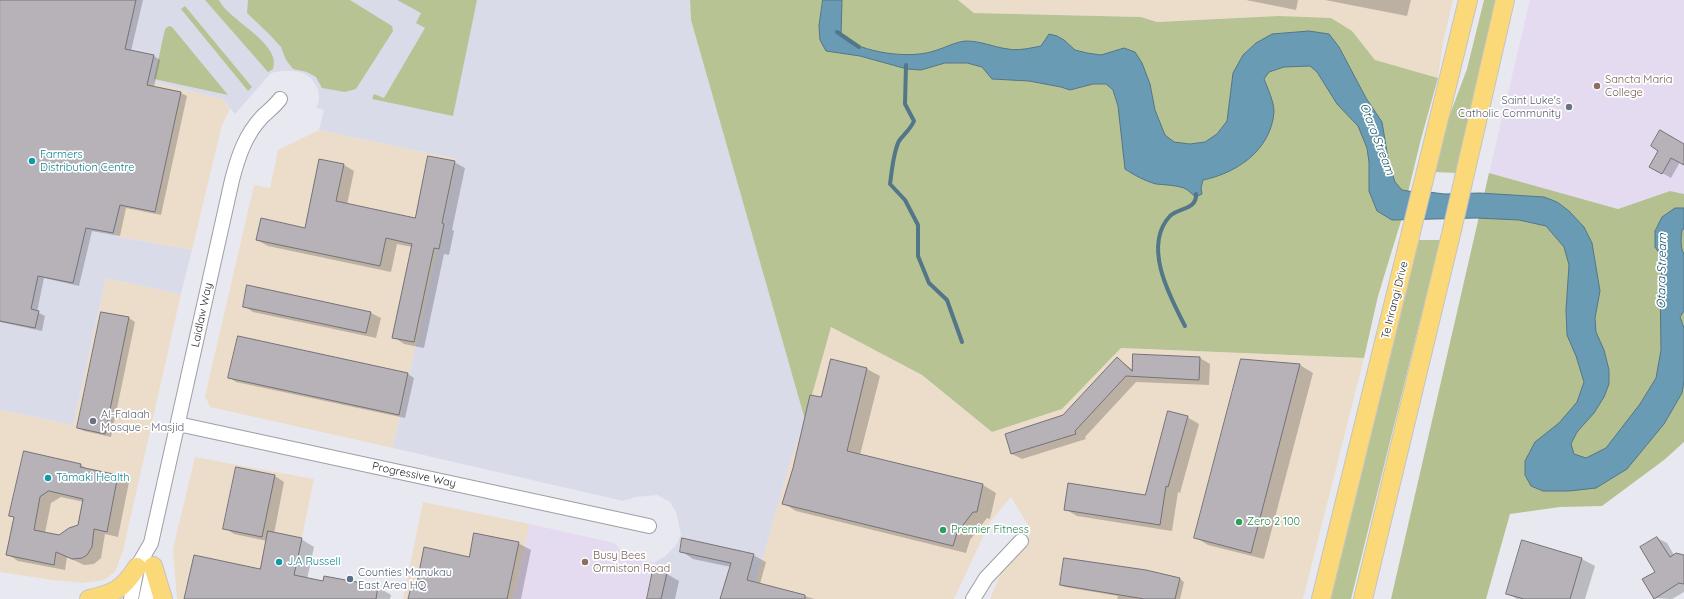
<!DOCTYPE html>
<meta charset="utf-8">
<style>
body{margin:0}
canvas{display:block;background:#e8e9f0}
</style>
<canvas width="1684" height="599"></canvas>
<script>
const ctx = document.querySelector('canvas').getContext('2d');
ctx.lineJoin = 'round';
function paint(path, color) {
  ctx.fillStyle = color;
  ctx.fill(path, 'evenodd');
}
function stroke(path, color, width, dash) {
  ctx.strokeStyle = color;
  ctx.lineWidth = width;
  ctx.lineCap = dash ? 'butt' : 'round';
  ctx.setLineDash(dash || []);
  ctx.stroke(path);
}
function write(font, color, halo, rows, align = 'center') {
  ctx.font = font + ' Quicksand,sans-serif';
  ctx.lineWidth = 3.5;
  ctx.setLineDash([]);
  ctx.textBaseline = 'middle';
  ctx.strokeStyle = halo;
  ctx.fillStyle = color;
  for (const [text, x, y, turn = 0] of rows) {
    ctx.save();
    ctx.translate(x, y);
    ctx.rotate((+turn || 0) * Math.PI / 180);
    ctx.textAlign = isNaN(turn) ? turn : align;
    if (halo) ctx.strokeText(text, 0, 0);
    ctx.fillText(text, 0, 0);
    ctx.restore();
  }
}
const commercial = new Path2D(`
 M958 0H1453L1443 43 1438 78 1375 60 1352 31 1278 16 1157 22 1141 17 974 13Z
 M150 81 222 99 230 109 222 125 192 250 115 236Z
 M319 130 457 159 393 448 210 407 205 396 254 185 270 188 278 150Z
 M106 278 181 294 123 551 115 572 104 580 82 583 52 580 0 572V410L73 425Z
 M831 327 922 375 992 432 1062 409 1121 348 1364 358 1303 599H990L1003 568 1026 546 1031 530 1011 497 990 522 954 599H751L789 465 805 420Z
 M195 457 314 479 289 599H177L173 549Z
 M423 502 530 524 513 599H403Z`);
const built = new Path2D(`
 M0 0H690L691 20 805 420 789 465 751 599H647L655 562 664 557 676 545 681 534 676 512 670 502 657 495 636 497 623 501 393 448 457 159 319 130 324 110 316 108 319 99 318 89 312 79 303 73 294 71H281L271 73 235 114 222 99 150 81 115 236 192 250 181 294 106 278 73 425 1 410 0 412Z`);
const education = new Path2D(`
 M1530 0H1684V194L1670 191 1618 209 1489 173Z
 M530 524 614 543 626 554 641 561 655 562 647 599H513Z`);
const green = new Path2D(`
 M205 0H219C229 21 282 43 273 69L268 72Z
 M248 0H350L392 26 393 31 356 89 345 92 322 88 316 77 307 72 293 69 286 60 281 47 270 35 247 13Z
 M397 0H477L453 116 372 99 374 94 384 98 425 28 416 23 421 13Z
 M690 0H958L974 13 1141 17 1157 22 1278 16 1331 18 1352 31 1375 60 1438 78 1421 139 1401 221 1378 296 1364 358 1121 348 1062 409 992 432 922 375 831 327 805 420 691 20Z
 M1484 0H1497L1458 173 1434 172 1446 125 1467 69Z
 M185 6 252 87 248 91 181 9Z
 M169 26 172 27 228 95 154 79 165 29Z
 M1419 240H1440L1351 599H1331Z`);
const forest = new Path2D(`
 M1489 173 1618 209 1670 191 1684 194V442L1664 460 1602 506 1560 507 1510 514 1486 599H1391Z`);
const water = new Path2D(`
 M823 0H842L841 36C862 53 911 60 937 50 947 47 955 42 966 41 981 41 993 47 1008 49 1018 51 1031 48 1041 46L1049 34 1057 36 1064 40 1075 50 1087 53 1101 55 1124 48 1135 52 1142 63 1150 84 1155 110 1165 135 1174 142 1190 144 1205 142 1217 134 1227 121 1233 73 1243 55 1256 43 1272 34 1309 31 1329 34 1339 47 1366 98 1382 122 1389 164 1395 182 1402 190 1414 192H1428L1445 194 1480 193 1544 197 1557 202 1569 211 1584 227 1592 243 1600 291 1595 318 1596 332 1604 350 1609 370V384L1604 397 1594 413 1577 432 1571 444 1574 454 1586 458 1606 448 1640 404 1656 378 1661 350 1660 281 1664 260 1655 247V231L1662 217 1675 208H1684V229L1682 230C1681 238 1680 248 1684 254V311L1680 317 1684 328V381L1682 393 1664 424 1627 469 1596 488 1569 491H1543L1531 486 1525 475V461L1535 442 1559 423 1577 402 1584 382 1576 356 1567 335 1566 310 1569 265 1564 247 1546 226 1519 220 1476 218 1392 220 1377 211 1369 191V162L1367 148 1358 126 1337 104 1317 72 1310 66 1284 67 1269 72 1264 79C1268 89 1274 102 1274 112 1271 150 1237 173 1203 180L1201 188 1202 194 1196 197C1192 195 1189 190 1184 188 1175 185 1166 185 1156 184 1145 181 1134 175 1125 169L1118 106 1113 90 1106 84H1093L1070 90 1061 87 1029 81 992 79 982 67 967 63H945L921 70 907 69 860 56 826 51 820 40 819 26Z`);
const shadow = new Path2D(`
 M0 0H143L131 51 154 56 160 60 154 87 181 93 187 96 161 215 126 208 120 236 92 231 79 286 44 278 37 312 45 316 42 331 0 322Z
 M1246 0H1298L1296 10Z
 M1325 0H1411L1407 16Z
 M1684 145V164L1680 162 1671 178 1650 166Z
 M454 162 465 168 452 230 454 231 449 255 444 254 424 348 404 344 394 337 412 247 397 244 391 272 268 246 257 240 306 229 344 165 354 171 347 205 415 219Z
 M248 286 371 313 381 318 376 338 253 312 244 306Z
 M129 318 135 322 111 437 84 431 78 428Z
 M238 337 408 374 414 378 405 418 236 382 230 378Z
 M1117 358 1133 370 1200 358 1210 364 1209 385 1136 382 1085 437 1086 439 1022 459 1012 454 1006 434 1064 416Z
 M831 360 867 369 880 376 860 455 983 485 996 493 990 519 987 518 970 540 966 553 796 511 783 503 822 399Z
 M1242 360 1300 365 1313 373 1264 559 1208 545 1195 537Z
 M1187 417 1199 424 1180 493 1178 492 1172 531 1077 516 1065 509 1146 496Z
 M81 465 89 470 118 476 129 482 118 537 105 534 101 558 94 564 84 565 67 557 65 570 18 561 7 554 15 518 10 515ZM61 497 84 502 79 526 60 536 45 533 51 503Z
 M275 476 284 482 274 534 301 539 314 547 307 579 378 587 391 595 390 599H187L261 570 267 541 234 534 225 528Z
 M1657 538 1667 543 1674 555 1684 556V592L1672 599 1654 598Z
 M1523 541 1582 559 1595 566 1585 599H1517L1507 593Z
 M518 543 531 550 521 599H409L416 589 470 558Z
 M681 551 753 555 766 562 760 584 815 599H721L731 567 693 559Z
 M1146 571 1180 579 1184 582 1180 599H1117L1118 596 1065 587 1061 585Z
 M667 574 679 581 675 599H648Z`);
const stream = new Path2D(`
 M837 32 859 47
 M906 65 905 104 914 121C910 130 904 134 899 141 893 153 892 171 890 184L905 200 918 225V256L929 283 947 300 962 342
 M1185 326C1170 297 1142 246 1170 216 1178 208 1197 210 1196 194`);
const building = new Path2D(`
 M0 0H136L125 49 154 55 147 85 181 92 155 212 120 205 113 233 86 228 73 283 38 276 31 309 39 311 35 328 0 321Z
 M1660 130 1684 144V165L1671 158 1662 174 1649 167 1658 151 1651 146Z
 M428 156 455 161 442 223 444 224 439 249 434 248 414 342 392 338 412 244 386 238 380 266 256 240 261 218 305 228 319 159 344 164 336 201 415 218Z
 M247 285 371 312 366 333 243 307Z
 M101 312 129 317 105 434 77 428Z
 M238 336 408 373 399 415 228 378Z
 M1133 354 1200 357 1199 380 1126 376 1075 431 1076 434 1011 454 1005 434 1063 415 1117 357 1132 371Z
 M831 359 867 368 847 451 983 484 977 512H973L957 533 953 546 782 504 793 468 810 395 821 397Z
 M1241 359 1300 364 1251 553 1194 538Z
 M1168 411 1188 416 1168 487 1166 486 1160 525 1064 510 1068 483 1145 495Z
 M24 451 81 464 80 467 118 475 107 532 94 529 92 547 87 555 82 558 72 559 56 552 54 565 6 555 14 517 9 516ZM49 491 83 499 78 525 69 528 59 535 34 530 40 497Z
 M236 467 275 475 262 537 223 529Z
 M268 531 302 538 294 575 323 581 324 576 378 586 376 599H184L194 555 260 569Z
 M474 533 519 542 507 599H408L411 587 416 588 424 547 469 557Z
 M1657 537 1670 557 1676 553 1684 555V584L1679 583 1654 599 1642 579 1655 572 1640 547Z
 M682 538 754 554 747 580 805 595V599H720L731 563 680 552Z
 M1522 540 1582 558 1570 599H1524L1506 594Z
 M1064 558 1146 570 1180 578 1175 599H1144L1060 585Z
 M653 570 667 573 661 599H647Z`);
const minor = new Path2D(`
 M178 424 649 526
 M131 599 137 567 151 543 232 180C238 157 245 135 262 117 268 111 275 106 280 99
 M146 599 153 566
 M973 599 986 578 1021 541`);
const major = new Path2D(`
 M153 566 163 599
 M89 599C114 594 123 589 137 567
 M1321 599 1468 0
 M1363 599 1452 230 1505 0`);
const markers = [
 [1597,86,4,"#8d6e63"],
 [1569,107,4,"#6b7280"],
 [32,161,4,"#0f9aa8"],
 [93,421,4,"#6b7280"],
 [48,478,4,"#0f9aa8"],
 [1239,522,4,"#2e9e5b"],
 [943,530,4,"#2e9e5b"],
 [279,562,4,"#0f9aa8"],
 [585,562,4,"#8d6e63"],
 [350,579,4,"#5c6f8a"]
];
const educationNames = [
 ["Sancta Maria",1605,80],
 ["College",1605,93],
 ["Busy Bees",593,556],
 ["Ormiston Road",593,569]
];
const worshipNames = [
 ["Saint Luke's",1561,101],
 ["Catholic Community",1561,114],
 ["Al-Falaah",101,415,"left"],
 ["Mosque - Masjid",101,428,"left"]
];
const cultureNames = [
 ["Farmers",40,155],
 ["Distribution Centre",40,168],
 ["Tāmaki Health",56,478],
 ["J.A Russell",287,562]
];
const streetNames = [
 ["Te Irirangi Drive",1395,300,-76],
 ["Laidlaw Way",202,315,-78],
 ["Progressive Way",414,475,12]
];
const leisureNames = [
 ["Zero 2 100",1247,522],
 ["Premier Fitness",951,530]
];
const serviceNames = [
 ["Counties Manukau",358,573],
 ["East Area HQ",358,586]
];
const waterNames = [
 ["Otara Stream",1377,139,69],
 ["Otara Stream",1662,271,-89]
];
paint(commercial, '#ecddcb');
paint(built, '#dadbe9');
paint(education, '#e5dbf0');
paint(green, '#b8c394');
paint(forest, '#b5c091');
paint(water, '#6a9bb4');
stroke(water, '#537688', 1);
paint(shadow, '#0003');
stroke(stream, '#537688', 4);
paint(building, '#b6b2b8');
stroke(building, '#757278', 1);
stroke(minor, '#9e9fa5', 16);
stroke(major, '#c4c4c5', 20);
stroke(minor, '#fff', 14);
stroke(major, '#fbd978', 18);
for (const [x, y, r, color] of markers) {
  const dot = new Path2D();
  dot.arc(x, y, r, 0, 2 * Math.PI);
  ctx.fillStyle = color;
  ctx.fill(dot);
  stroke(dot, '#fff', 1.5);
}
write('11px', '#785e54', '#fff', educationNames, 'left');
write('11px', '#5b616d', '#fff', worshipNames, 'right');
write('11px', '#0d838f', '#fff', cultureNames, 'left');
write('11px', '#1e1e21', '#fff', streetNames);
write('11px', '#27864d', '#fff', leisureNames, 'left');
write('11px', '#4e5e75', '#fff', serviceNames, 'left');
write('italic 12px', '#0c506a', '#fff', waterNames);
</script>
